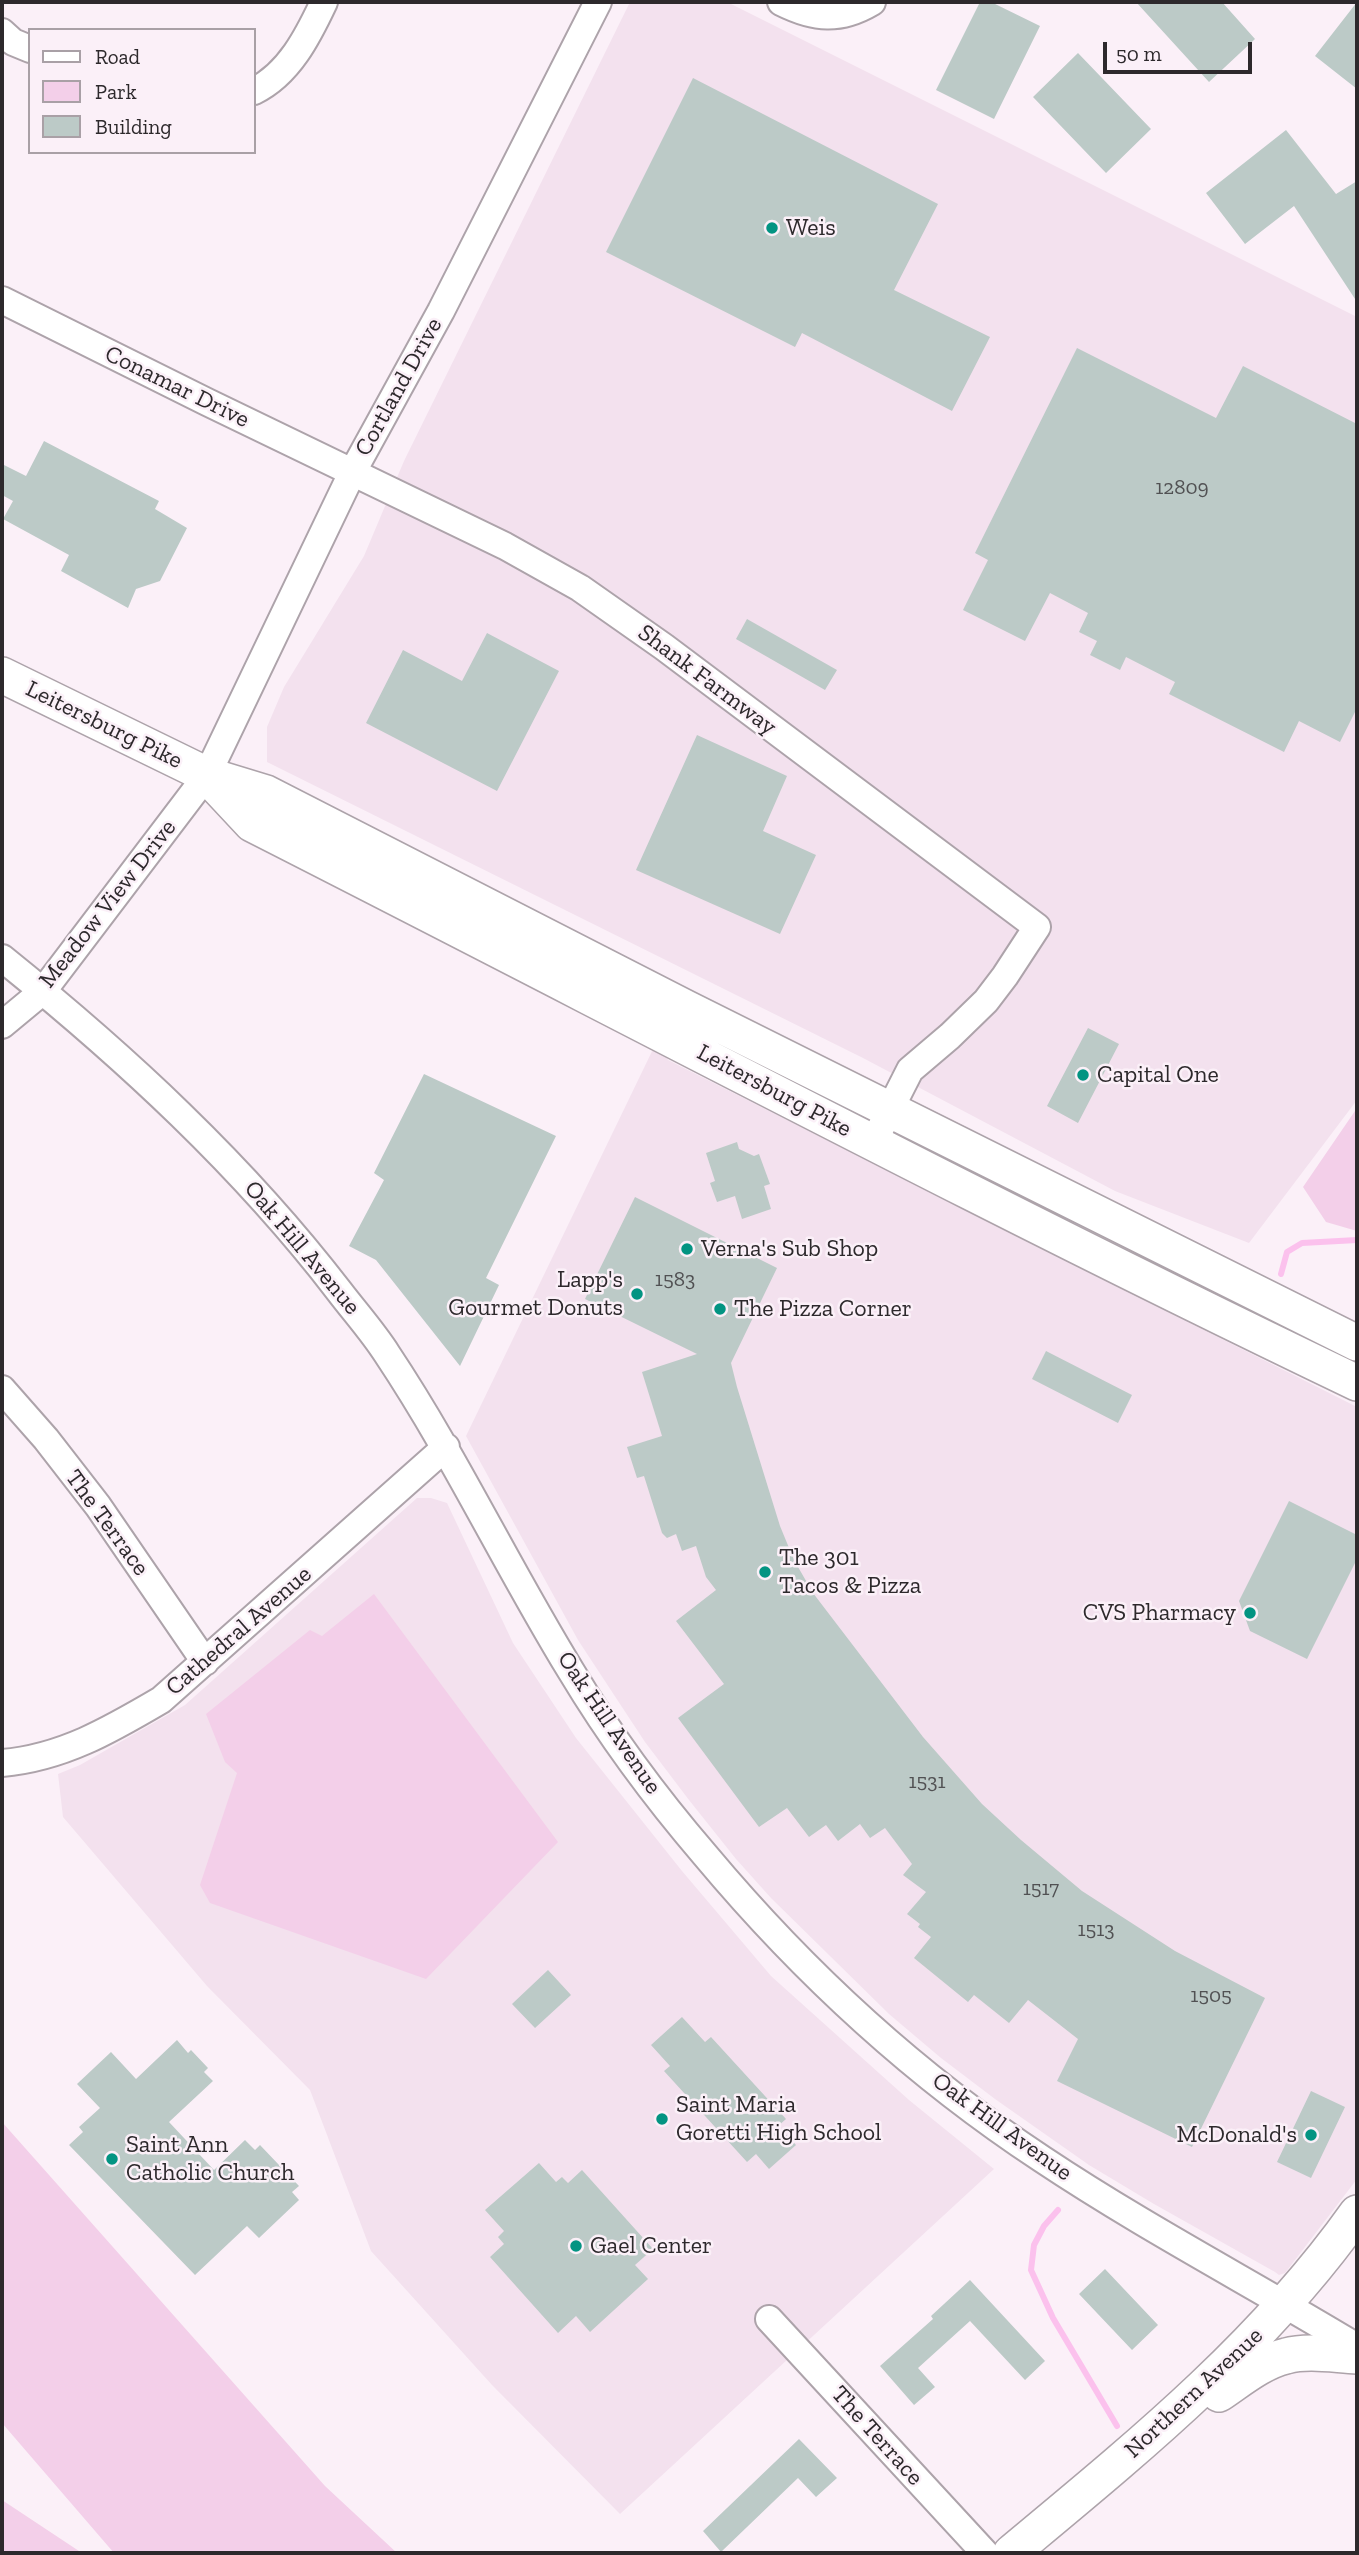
<!DOCTYPE html>
<style>
body{margin:0}
#map{position:relative;width:1359px;height:2555px;overflow:hidden;background:#fbf0f8;font-family:"Zilla Slab",serif}
canvas{display:block}
.frame{position:absolute;inset:0;border:4px solid #2d292c;pointer-events:none}
.legend{position:absolute;left:28px;top:28px;width:228px;height:126px;box-sizing:border-box;background:#fbf0f8;border:2px solid #a9a0a6;margin:0;padding:9px 12px;list-style:none;font-size:21px;color:#2d292c}
.legend li{display:flex;align-items:center;gap:14px;height:35px}
.legend b{width:35px;border:2px solid #a9a0a6}
.scale{position:absolute;left:1103px;top:42px;width:149px;height:32px;box-sizing:border-box;border:4px solid #2d292c;border-top:0;padding-left:9px;font-size:21px;line-height:24px;white-space:nowrap;color:#2d292c;-webkit-text-stroke:5px #fbf0f8;paint-order:stroke}
</style>
<div id="map">
<canvas width="1359" height="2555"></canvas>
<div class="frame"></div>
<ul class="legend">
<li><b style="height:9px;background:#fff"></b>Road</li>
<li><b style="height:19px;background:#f3cfe9"></b>Park</li>
<li><b style="height:19px;background:#bccac7"></b>Building</li>
</ul>
<div class="scale">50 m</div>
</div>
<script>
const ctx = document.querySelector('canvas').getContext('2d');
ctx.lineJoin = 'round';
function paint(path, color) {
  ctx.fillStyle = color;
  ctx.fill(path, 'evenodd');
}
function stroke(path, color, width, dash) {
  ctx.strokeStyle = color;
  ctx.lineWidth = width;
  ctx.lineCap = dash ? 'butt' : 'round';
  ctx.setLineDash(dash || []);
  ctx.stroke(path);
}
function write(font, color, halo, rows, align = 'center') {
  ctx.font = font + ' "Zilla Slab",serif';
  ctx.lineWidth = 5;
  ctx.setLineDash([]);
  ctx.textBaseline = 'middle';
  ctx.strokeStyle = halo;
  ctx.fillStyle = color;
  for (const [text, x, y, turn = 0] of rows) {
    ctx.save();
    ctx.translate(x, y);
    ctx.rotate((+turn || 0) * Math.PI / 180);
    ctx.textAlign = isNaN(turn) ? turn : align;
    if (halo) ctx.strokeText(text, 0, 0);
    ctx.fillText(text, 0, 0);
    ctx.restore();
  }
}
const built = new Path2D(`
 M630 2H727L1357 317V1100L1249 1243 1115 1191 863 1058 267 762V727L284 687 364 556 404 461Z
 M657 1041 668 1060 1357 1407V2179L1285 2273 1279 2275 1275 2272 1154 2204 1089 2165 995 2099 941 2058 889 2014 771 1898 736 1859 689 1800 645 1742 620 1704 578 1640 466 1436Z
 M417 1498H431L447 1503 513 1643 576 1738 682 1871 771 1976 909 2100 994 2169 620 2514 492 2385 371 2251 310 2090 207 1986 63 1817 58 1774 80 1765 185 1705Z`);
const green = new Path2D(`
 M1357 1108V1231L1326 1222 1303 1187Z
 M374 1594 558 1842 426 1979 210 1903 200 1885 237 1773 225 1762 206 1714 310 1630 322 1636Z
 M2 2122 325 2486 397 2553H114L2 2423Z
 M2 2500 82 2553H2Z`);
const stream = new Path2D(`
 M1281 1274 1287 1252 1302 1243 1357 1240
 M1058 2210 1044 2226 1034 2245 1031 2270 1053 2318 1117 2426`);
const building = new Path2D(`
 M980 2H991L1040 26 994 119 936 90Z
 M1136 2H1222L1255 39 1209 82Z
 M1357 2V89L1315 56Z
 M1078 53 1151 129 1106 173 1033 97Z
 M693 78 938 204 894 290 990 337 952 411 802 333 795 347 606 252Z
 M1286 130 1336 194 1357 181V302L1294 206 1245 244 1206 193Z
 M1077 348 1216 418 1243 366 1357 424V708L1340 742 1299 721 1284 752 1169 694 1175 682 1126 657 1120 670 1090 655 1097 641 1079 632 1088 613 1050 593 1025 641 963 610 988 560 975 553Z
 M44 441 159 501 155 509 187 528 160 581 136 589 128 608 61 571 69 555 3 519 13 501 2 495V464L26 476Z
 M747 619 837 670 825 690 736 639Z
 M487 633 559 671 497 791 366 723 403 650 462 681Z
 M697 735 787 776 763 831 816 855 780 934 636 870Z
 M1088 1028 1119 1044 1078 1123 1047 1106Z
 M424 1074 556 1136 486 1278 499 1285 460 1366 376 1260 349 1246 384 1180 374 1173Z
 M737 1142 739 1149 754 1156 759 1154 770 1184 764 1186 771 1209 742 1219 735 1196 717 1202 710 1183 715 1181 706 1153Z
 M635 1197 777 1268 731 1363 737 1387 780 1526 794 1560 813 1593 923 1737 982 1804 1021 1840 1082 1891 1175 1951 1265 1998 1192 2147 1057 2081 1078 2039 1028 2000 1009 2023 974 1995 968 2002 914 1958 931 1937 918 1927 920 1924 907 1914 926 1892 903 1875 912 1864 885 1828 870 1838 860 1824 838 1841 826 1825 809 1837 787 1808 759 1827 678 1718 724 1684 676 1621 716 1590 706 1577 696 1546 682 1551 676 1534 667 1538 662 1533 644 1476 637 1478 627 1447 662 1436 642 1372 697 1354 585 1299Z
 M1046 1351 1132 1395 1118 1423 1032 1379Z
 M1289 1501 1357 1535V1559L1307 1659 1250 1631 1239 1601Z
 M548 1970 571 1995 535 2028 512 2004Z
 M682 2017 705 2042 711 2037 786 2119 778 2126 796 2145 769 2169 756 2154 747 2162 664 2071 670 2066 651 2045Z
 M177 2040 188 2053 191 2050 208 2068 204 2072 213 2081 169 2122 214 2170 245 2140 255 2150 260 2145 299 2186 292 2192 299 2200 259 2238 247 2226 195 2275 69 2145 83 2132 79 2127 100 2108 77 2084 111 2052 136 2079Z
 M1311 2091 1345 2107 1311 2178 1277 2162Z
 M539 2163 556 2182 562 2177 568 2183 582 2170 653 2249 635 2265 648 2279 590 2332 576 2316 558 2333 490 2257 504 2244 498 2237 504 2231 485 2210Z
 M1105 2269 1158 2325 1132 2350 1079 2294Z
 M970 2280 1045 2361 1025 2380 970 2321 918 2368 935 2387 914 2405 880 2366 933 2319 931 2316Z
 M799 2439 837 2478 816 2497 798 2478 721 2552 703 2531Z`);
const minor = new Path2D(`
 M781 2C815 19 840 21 872 2
 M2 32 13 42 30 49
 M254 91C289 74 308 36 324 2
 M2 300 207 402 505 546 580 588 664 647 1037 927 1005 976 986 1001 950 1036 910 1070 873 1143
 M2 958C125 1057 243 1166 339 1291 355 1312 373 1332 387 1354 455 1456 507 1567 571 1671 610 1736 656 1798 705 1855 802 1971 916 2076 1042 2159 1144 2227 1253 2284 1357 2347
 M2 1025 43 991 207 775 352 473 441 311 598 2
 M2 1389 46 1439 98 1506 205 1662
 M2 1763C62 1758 110 1730 161 1700L446 1447
 M769 2319 985 2553`);
const major = new Path2D(`
 M2 675 207 775 266 793 686 1008 1357 1343
 M209 778 252 824C620 1011 985 1205 1357 1383
 M1219 2394C1240 2380 1261 2362 1286 2356 1308 2350 1334 2355 1357 2356
 M1011 2553C1136 2449 1262 2347 1357 2213`);
const markers = [
 [772,228,7,"#039482"],
 [1083,1075,7,"#039482"],
 [687,1249,7,"#039482"],
 [637,1294,7,"#039482"],
 [720,1309,7,"#039482"],
 [765,1572,7,"#039482"],
 [1250,1613,7,"#039482"],
 [662,2119,7,"#039482"],
 [1311,2135,7,"#039482"],
 [112,2159,7,"#039482"],
 [576,2246,7,"#039482"]
];
const numberNames = [
 ["12809",1182,488],
 ["1583",675,1280],
 ["1531",927,1782],
 ["1517",1041,1889],
 ["1513",1096,1930],
 ["1505",1211,1996]
];
const poiNames = [
 ["Weis",786,228],
 ["Capital One",1097,1075],
 ["Verna's Sub Shop",701,1249],
 ["Lapp's",623,1280,"right"],
 ["Gourmet Donuts",623,1308,"right"],
 ["The Pizza Corner",734,1309],
 ["The 301",779,1558],
 ["Tacos & Pizza",779,1586],
 ["CVS Pharmacy",1236,1613,"right"],
 ["Saint Maria",676,2105],
 ["Goretti High School",676,2133],
 ["McDonald's",1297,2135,"right"],
 ["Saint Ann",126,2145],
 ["Catholic Church",126,2173],
 ["Gael Center",590,2246]
];
const streetNames = [
 ["Conamar Drive",177,387,26],
 ["Cortland Drive",399,387,-61],
 ["Shank Farmway",707,680,37],
 ["Leitersburg Pike",104,725,26],
 ["Meadow View Drive",108,904,-52],
 ["Leitersburg Pike",774,1091,28],
 ["Oak Hill Avenue",302,1248,50],
 ["The Terrace",107,1523,54],
 ["Cathedral Avenue",239,1631,-41],
 ["Oak Hill Avenue",609,1723,56],
 ["Oak Hill Avenue",1002,2127,36],
 ["Northern Avenue",1194,2393,-43],
 ["The Terrace",877,2436,48]
];
paint(built, '#f3e1ee');
paint(green, '#f3cfe9');
stroke(stream, '#fbc1ed', 6);
paint(building, '#bccac7');
stroke(minor, '#ada3aa', 30);
stroke(major, '#ada3aa', 38);
stroke(minor, '#fff', 26);
stroke(major, '#fff', 35);
for (const [x, y, r, color] of markers) {
  const dot = new Path2D();
  dot.arc(x, y, r, 0, 2 * Math.PI);
  ctx.fillStyle = color;
  ctx.fill(dot);
  stroke(dot, '#fbf0f8', 2.5);
}
write('21px', '#515153', null, numberNames);
write('24px', '#2d292c', '#fbf0f8', poiNames, 'left');
write('24px', '#2d292c', '#fbf0f8', streetNames);
</script>
